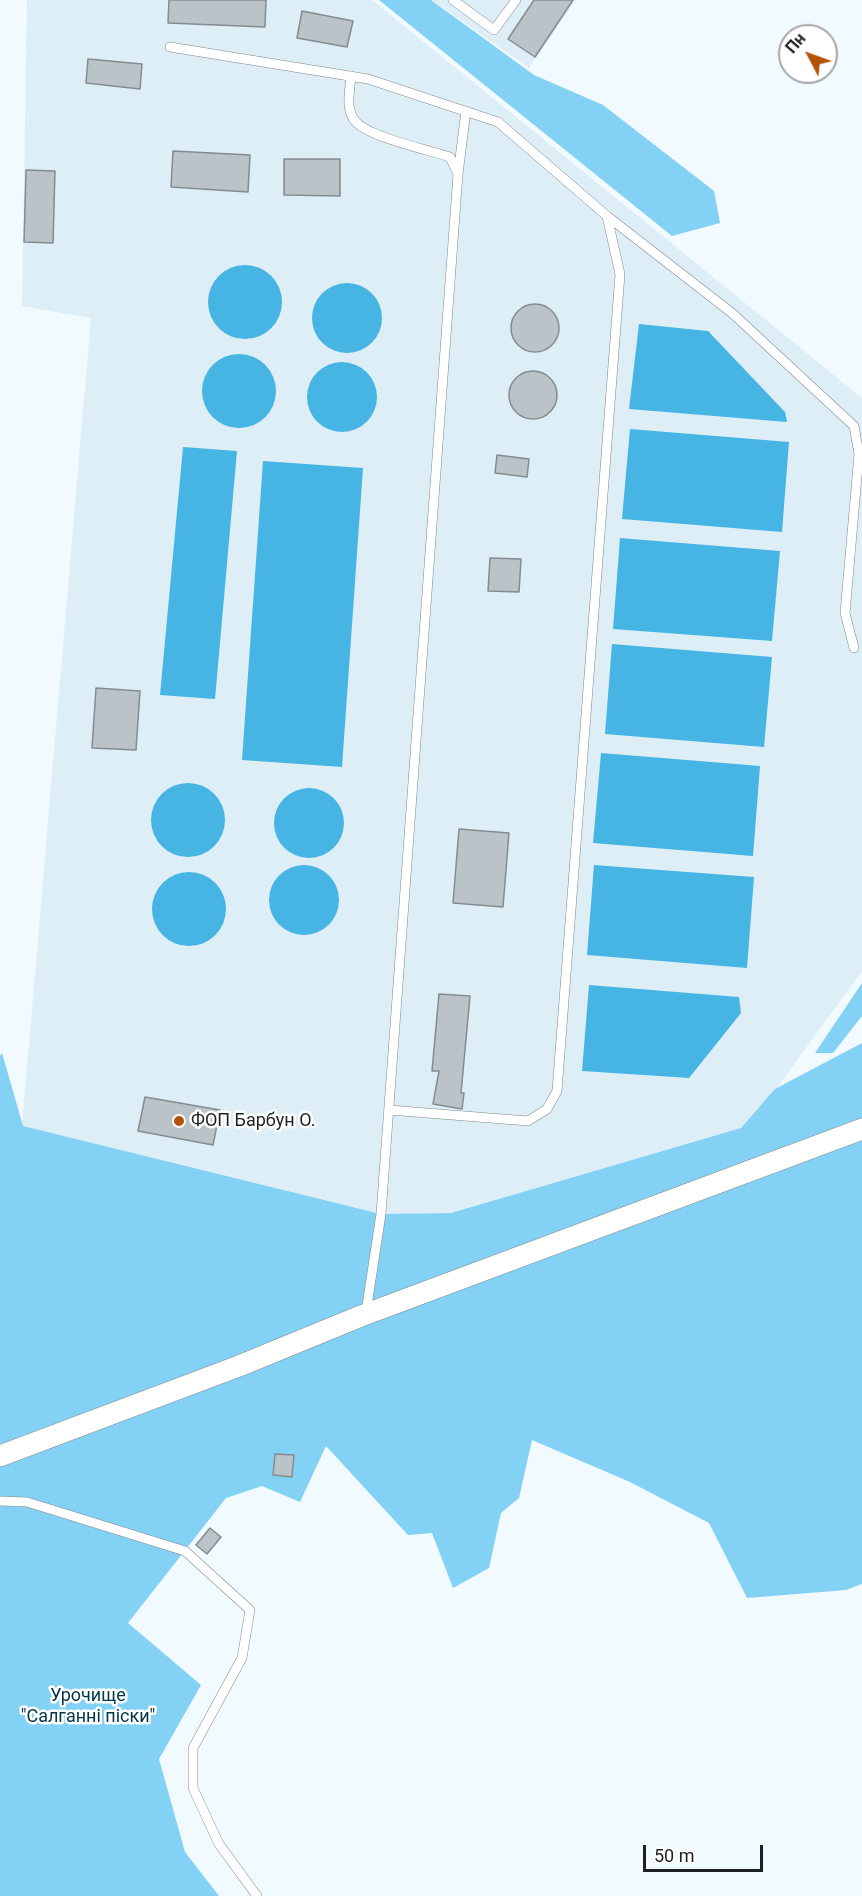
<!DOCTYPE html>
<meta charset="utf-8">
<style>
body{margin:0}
#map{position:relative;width:862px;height:1896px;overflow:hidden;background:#f0faff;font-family:Roboto,sans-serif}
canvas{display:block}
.north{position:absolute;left:778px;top:24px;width:60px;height:60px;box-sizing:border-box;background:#fff;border:2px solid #a5a6a7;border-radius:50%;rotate:311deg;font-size:16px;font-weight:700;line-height:24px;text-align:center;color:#1e2123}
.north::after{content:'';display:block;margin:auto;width:21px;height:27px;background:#b25309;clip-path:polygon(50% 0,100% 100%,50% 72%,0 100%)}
.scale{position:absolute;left:643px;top:1845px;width:120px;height:27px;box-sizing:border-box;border:3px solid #1e2123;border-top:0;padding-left:8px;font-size:18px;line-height:21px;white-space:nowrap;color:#1e2123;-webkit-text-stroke:4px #fff;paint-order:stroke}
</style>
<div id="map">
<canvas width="862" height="1896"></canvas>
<div class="north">Пн</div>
<div class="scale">50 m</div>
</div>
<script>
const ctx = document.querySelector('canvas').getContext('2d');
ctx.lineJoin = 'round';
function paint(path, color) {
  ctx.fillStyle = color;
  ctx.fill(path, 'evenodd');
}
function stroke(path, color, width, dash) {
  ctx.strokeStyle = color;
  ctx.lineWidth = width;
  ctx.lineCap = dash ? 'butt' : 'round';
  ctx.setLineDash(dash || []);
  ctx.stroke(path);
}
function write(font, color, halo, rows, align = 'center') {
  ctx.font = font + ' Roboto,sans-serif';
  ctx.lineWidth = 5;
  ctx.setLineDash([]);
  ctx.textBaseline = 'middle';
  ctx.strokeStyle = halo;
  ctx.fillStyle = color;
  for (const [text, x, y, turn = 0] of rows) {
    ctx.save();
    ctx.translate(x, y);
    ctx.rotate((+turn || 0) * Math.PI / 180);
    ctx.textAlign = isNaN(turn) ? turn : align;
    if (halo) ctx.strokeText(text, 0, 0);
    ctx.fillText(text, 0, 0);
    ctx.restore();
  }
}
const built = new Path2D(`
 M27 0H372L862 398V971L776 1089 741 1128 451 1213 381 1214 22 1126 91 318 22 306Z
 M432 0H576L529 68Z`);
const green = new Path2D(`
 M379 0H431L534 75 603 105 714 191 720 223 672 236Z
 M862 983V1016L833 1053H815Z
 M862 1043V1584L846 1590 747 1598 709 1523 630 1482 532 1440 519 1498 501 1513 489 1568 453 1588 432 1533 408 1535 326 1446 300 1502 262 1486 226 1498 128 1623 201 1685 159 1759 185 1852 219 1896H0V1056L2 1053 23 1126 381 1214 451 1213 741 1128 775 1089Z`);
const water = new Path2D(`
 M208 302a37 37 0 1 1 74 0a37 37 0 1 1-74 0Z
 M312 318a35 35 0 1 1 70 0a35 35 0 1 1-70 0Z
 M639 324 708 331 785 412 787 422 629 409Z
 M202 391a37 37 0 1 1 74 0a37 37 0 1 1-74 0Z
 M307 397a35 35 0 1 1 70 0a35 35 0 1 1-70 0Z
 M630 429 789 442 782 532 622 519Z
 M183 447 237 451 215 699 160 695Z
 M263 461 363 468 342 767 242 760Z
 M620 538 780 551 772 641 613 629Z
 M612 644 772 657 764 747 605 734Z
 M601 753 760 766 753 856 593 843Z
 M151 820a37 37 0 1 1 74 0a37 37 0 1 1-74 0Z
 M274 823a35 35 0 1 1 70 0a35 35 0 1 1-70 0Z
 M594 865 754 877 747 968 587 955Z
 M269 900a35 35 0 1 1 70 0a35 35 0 1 1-70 0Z
 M152 909a37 37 0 1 1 74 0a37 37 0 1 1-74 0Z
 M589 985 739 997 741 1013 689 1078 582 1071Z`);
const building = new Path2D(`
 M169 0H266L265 27 168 23Z
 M534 0H573L535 57 508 39Z
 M302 11 353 21 347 47 297 38Z
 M88 59 142 64 140 89 86 83Z
 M173 151 250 155 248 192 171 187Z
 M284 159H340V196L284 195Z
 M26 170 55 171 53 243 24 242Z
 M511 328a24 24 0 1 1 48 0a24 24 0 1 1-48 0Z
 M509 395a24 24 0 1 1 48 0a24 24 0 1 1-48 0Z
 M497 455 529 459 527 477 495 473Z
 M490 558 521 559 519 592 488 591Z
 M96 688 140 691 136 750 92 748Z
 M459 829 509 833 503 907 453 903Z
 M439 994 470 996 461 1093H464L462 1109 433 1104 439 1071H432Z
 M145 1097 220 1110 213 1145 138 1131Z
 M275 1454 294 1455 292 1477 273 1475Z
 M210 1528 221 1537 207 1554 196 1545Z`);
const service = new Path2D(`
 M453 0 494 30 516 0
 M170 47 368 79 498 122 607 216 732 313 854 426 859 454 845 613 854 648
 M351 76C350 91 345 109 355 121 368 137 429 150 450 157L457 172
 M389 1110 528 1121 547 1109 557 1091 620 274 607 216
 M366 1312 381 1214 458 174 466 111
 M0 1501 27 1502 185 1551 250 1610 242 1658 193 1748V1788L219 1844 257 1896`);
const tertiary = new Path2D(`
 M0 1456 239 1366 361 1316 862 1129`);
const markers = [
 [179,1121,6,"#b25309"]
];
const poiNames = [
 ["ФОП Барбун О.",191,1121]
];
const parkNames = [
 ["Урочище",88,1696],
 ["\"Салганні піски\"",88,1717]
];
paint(built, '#ddeef7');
paint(green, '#83d1f5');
paint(water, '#46b5e3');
paint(building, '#bac3c8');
stroke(building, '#838c90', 1.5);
stroke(service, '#80898d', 10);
stroke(tertiary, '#80898d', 22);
stroke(service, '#fff', 9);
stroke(tertiary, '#fff', 21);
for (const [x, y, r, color] of markers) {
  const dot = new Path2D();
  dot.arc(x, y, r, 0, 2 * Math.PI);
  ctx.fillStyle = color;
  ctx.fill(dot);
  stroke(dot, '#fff', 2);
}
write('18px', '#1e2123', '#fff', poiNames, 'left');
write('18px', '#023548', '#fff', parkNames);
</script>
